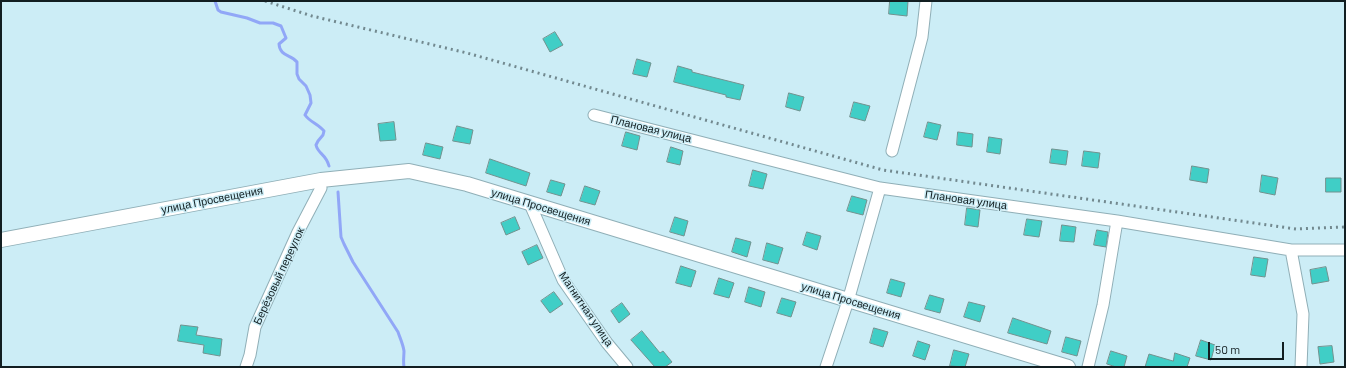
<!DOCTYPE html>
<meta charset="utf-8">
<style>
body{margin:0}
#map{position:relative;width:1346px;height:368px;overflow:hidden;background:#ccedf6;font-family:Barlow,sans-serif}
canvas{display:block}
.frame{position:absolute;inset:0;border:2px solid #121e21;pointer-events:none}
.scale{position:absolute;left:1208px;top:342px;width:76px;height:18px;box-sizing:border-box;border:2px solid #121e21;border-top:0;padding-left:5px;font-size:12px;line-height:14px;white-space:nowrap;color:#121e21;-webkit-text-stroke:3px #ccedf6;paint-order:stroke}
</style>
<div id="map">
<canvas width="1346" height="368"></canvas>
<div class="frame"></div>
<div class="scale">50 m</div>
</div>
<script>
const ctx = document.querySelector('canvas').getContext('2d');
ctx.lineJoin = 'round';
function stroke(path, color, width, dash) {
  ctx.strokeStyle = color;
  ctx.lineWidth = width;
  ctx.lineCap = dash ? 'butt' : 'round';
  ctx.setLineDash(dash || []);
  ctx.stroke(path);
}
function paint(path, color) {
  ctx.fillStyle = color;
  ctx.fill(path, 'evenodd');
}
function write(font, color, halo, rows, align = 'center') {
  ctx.font = font + ' Barlow,sans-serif';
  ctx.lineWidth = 3;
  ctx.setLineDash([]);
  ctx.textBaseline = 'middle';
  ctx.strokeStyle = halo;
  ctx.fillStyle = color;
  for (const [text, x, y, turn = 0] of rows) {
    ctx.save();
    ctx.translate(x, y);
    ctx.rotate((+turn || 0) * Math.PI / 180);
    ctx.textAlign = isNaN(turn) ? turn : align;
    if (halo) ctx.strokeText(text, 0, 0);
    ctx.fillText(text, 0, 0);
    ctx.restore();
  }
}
const stream = new Path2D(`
 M215 1 218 10 221 12 247 18 260 23H273L281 26 286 38 279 44C280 57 291 54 297 62V74L299 79 306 86 310 95 311 103 305 115C310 122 318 124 324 131L323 135 318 141 316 145C318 154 326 154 329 166
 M338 192 341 237 344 244 353 262 398 332C400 338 403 344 404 351 404 356 403 361 404 367`);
const building = new Path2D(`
 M890 1H908L907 16 889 14Z
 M555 32 563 45 550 52 543 39Z
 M637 59 651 63 647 77 633 74Z
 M678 66 692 70V72L744 85 740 100 726 97V95L674 82Z
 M789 93 804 97 800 111 786 107Z
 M854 102 870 106 865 121 850 117Z
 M394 122 396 140 380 141 378 124Z
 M928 122 941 125 937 140 924 137Z
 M457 126 473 130 470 144 453 141Z
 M626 132 640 136 637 150 622 146Z
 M958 132 973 134 972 147 957 145Z
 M989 137 1002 139 1000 154 987 152Z
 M426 143 443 147 440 159 423 155Z
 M671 147 683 151 680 165 667 162Z
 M1052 149 1068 151 1066 165 1050 163Z
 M1084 151 1100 153 1098 168 1082 166Z
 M490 159 530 173 526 186 486 173Z
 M1192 166 1209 169 1207 183 1190 180Z
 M753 170 767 174 763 189 749 186Z
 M1262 175 1278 178 1275 195 1260 192Z
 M1326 178H1341V192H1326Z
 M551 180 565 184 561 196 547 192Z
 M585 186 600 191 595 205 580 201Z
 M852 196 867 200 863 215 847 211Z
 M967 208 980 210 978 227 965 225Z
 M515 217 520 229 506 235 501 223Z
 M675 217 688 221 684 236 670 232Z
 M1027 219 1042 221 1039 237 1024 235Z
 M1062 225 1076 227 1074 242 1060 241Z
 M1097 230 1108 232 1106 247 1094 245Z
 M807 232 821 236 817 250 803 245Z
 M736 238 751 242 747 257 732 252Z
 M767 243 783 248 778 264 763 260Z
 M537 245 543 258 528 265 522 252Z
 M1254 257 1268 259 1265 277 1251 275Z
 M681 266 696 271 691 287 676 283Z
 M1326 267 1329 281 1312 284 1310 270Z
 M719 278 734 283 729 298 714 294Z
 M891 279 905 283 901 297 887 293Z
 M749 287 765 292 761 307 745 302Z
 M554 292 563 304 550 313 541 301Z
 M930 295 944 299 940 313 925 309Z
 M782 298 796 302 791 317 777 313Z
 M969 302 985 306 980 322 964 317Z
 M622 303 630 314 619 323 611 311Z
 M1013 318 1051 331 1047 344 1008 333Z
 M181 325 198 327 196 335 222 339 220 356 203 353 204 345 178 341Z
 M874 328 888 332 883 347 870 343Z
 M642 331 660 353 663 351 672 362 665 367H655L631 340Z
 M1066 337 1081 341 1077 356 1062 352Z
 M1201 340 1215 345 1211 360 1196 356Z
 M918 341 930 345 925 360 913 356Z
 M1332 346 1334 362 1320 364 1318 347Z
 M954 350 969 354 965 367 950 366Z
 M1111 351 1127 356 1124 367H1116L1107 364Z
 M1175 353 1190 358 1187 367H1145L1149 354 1173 361Z`);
const minor = new Path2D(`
 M594 115 880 188 1117 221 1291 250H1345
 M892 151 922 37 926 1
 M530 204 563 280 607 343 627 367
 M1291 250 1303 314 1301 367
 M246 367 250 355 255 327 298 232 321 188
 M826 367 848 301 880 188
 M1088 367 1103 305 1117 221`);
const tertiary = new Path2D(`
 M1 240 321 180 409 171 467 184 1068 367`);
const rail = new Path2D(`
 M265 1 312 16 467 53 883 170 1296 229 1345 227`);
const streetNames = [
 ["Плановая улица",651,129,14],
 ["улица Просвещения",212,200,-11],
 ["Плановая улица",966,200,8],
 ["улица Просвещения",541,207,17],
 ["Берёзовый переулок",279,276,-65],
 ["улица Просвещения",851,301,17],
 ["Магнитная улица",586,309,56]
];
stroke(stream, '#91a7f7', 3);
paint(building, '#40cec6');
stroke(building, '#71928f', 1);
stroke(minor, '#90afb7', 13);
stroke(tertiary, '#90afb7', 16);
stroke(minor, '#fff', 11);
stroke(tertiary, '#fff', 14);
stroke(rail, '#72898f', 3, [2, 4]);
write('11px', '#121e21', '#ccedf6', streetNames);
</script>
